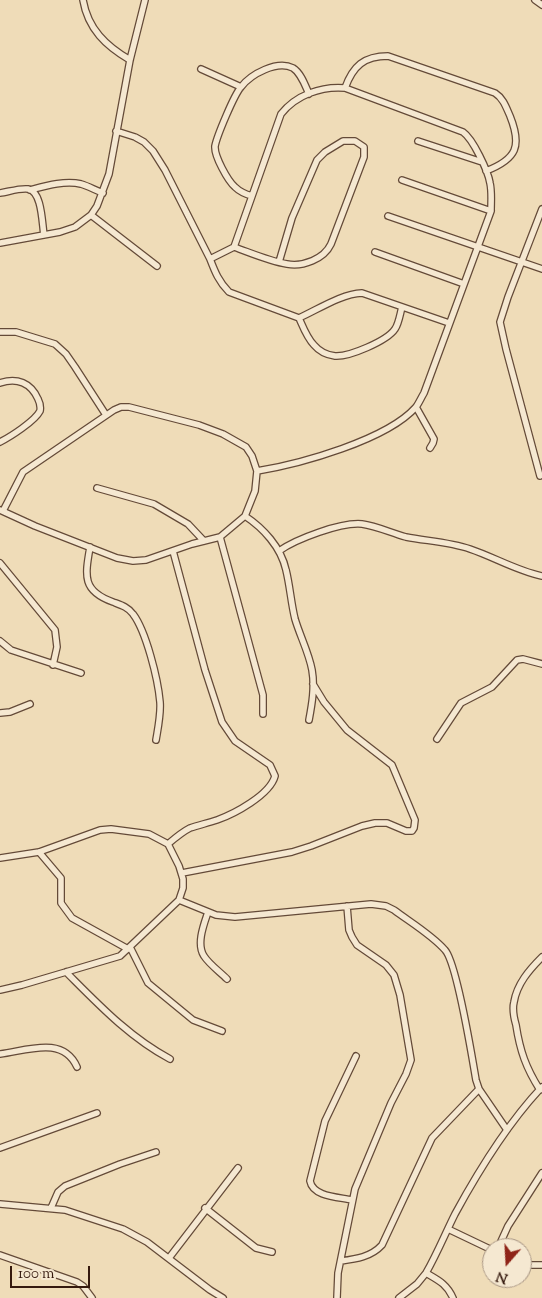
<!DOCTYPE html>
<style>
body{margin:0}
#map{position:relative;width:542px;height:1298px;overflow:hidden;background:#efdcb8;font-family:"Sorts Mill Goudy",serif}
canvas{display:block}
.north{position:absolute;left:482px;top:1238px;width:50px;height:50px;box-sizing:border-box;background:#f5e8d1;border:1px solid #a89583;border-radius:50%;rotate:199deg;font-size:14px;font-weight:700;line-height:20px;text-align:center;color:#35190e}
.north::after{content:'';display:block;margin:auto;width:18px;height:22px;background:#8f2418;clip-path:polygon(50% 0,100% 100%,50% 72%,0 100%)}
.scale{position:absolute;left:10px;top:1266px;width:80px;height:22px;box-sizing:border-box;border:2px solid #35190e;border-top:0;padding-left:6px;font-size:15px;line-height:18px;white-space:nowrap;color:#35190e;-webkit-text-stroke:4px #f5e8d1;paint-order:stroke}
</style>
<div id="map">
<canvas width="542" height="1298"></canvas>
<div class="north">N</div>
<div class="scale">100 m</div>
</div>
<script>
const ctx = document.querySelector('canvas').getContext('2d');
ctx.lineJoin = 'round';
function stroke(path, color, width, dash) {
  ctx.strokeStyle = color;
  ctx.lineWidth = width;
  ctx.lineCap = dash ? 'butt' : 'round';
  ctx.setLineDash(dash || []);
  ctx.stroke(path);
}
const minor = new Path2D(`
 M83 0C88 29 106 46 130 60
 M535 0 542 5
 M201 69 241 87
 M345 88C353 66 364 56 388 56L495 93C503 98 506 107 510 116 522 146 517 159 486 171
 M116 131 135 137 144 142 153 151 165 170 210 259C215 272 219 282 229 292L299 318C319 309 341 294 362 293L449 323
 M418 141 482 162
 M402 180 491 211
 M30 190C45 186 65 180 81 184 88 186 95 190 103 193
 M0 193C8 192 19 188 28 189 42 191 42 223 44 235
 M252 196C245 194 240 192 235 187 228 181 214 156 215 146 217 136 234 95 241 87 251 74 277 60 293 68 301 73 305 85 309 94
 M91 215 157 266
 M388 216 542 269
 M0 243 60 232 75 227 91 215 97 206 109 174 130 60 145 0
 M234 247C251 253 269 261 287 264 303 267 324 259 331 244L364 157V147L355 141H343L325 152 317 160 292 218 279 262
 M375 252 464 284
 M210 259 234 247 281 114C296 95 321 86 345 88L463 132C473 139 488 171 490 183 492 192 491 201 491 211L424 393C421 398 419 403 416 407 387 440 300 464 257 471
 M299 318C303 327 307 338 314 345 319 351 327 355 335 356 349 357 387 341 395 329 399 323 400 314 402 307
 M0 332H16L55 344 66 354 75 367 106 415
 M0 383C17 377 31 383 38 399 40 403 41 406 40 411 35 421 10 437 0 442
 M416 407 434 439 433 443 430 448
 M540 476 506 349 500 322 508 297 542 209
 M97 488 154 504 188 524 204 541
 M0 510 35 526 117 558 133 561 146 560 192 544 220 537 245 516 255 491 257 471 252 456 246 447 223 434 199 425 129 407H121L114 410 23 472 3 511
 M245 516C263 528 281 547 286 570 290 586 291 603 295 619 300 636 309 653 312 670 315 687 312 704 309 720
 M220 537 263 695V714
 M90 547C85 576 82 591 113 602 121 605 128 607 133 614 146 631 158 679 160 702 161 714 158 728 156 740
 M279 551C296 539 341 522 362 524 377 526 391 533 406 537 427 541 450 542 470 549 494 557 517 571 542 576
 M0 563 55 630 57 647 53 665
 M0 641 11 650 81 673
 M0 713 10 712 30 704
 M437 739 461 703 492 687 517 660 523 659 542 664
 M168 844C175 838 182 832 190 828 199 825 208 823 217 820 234 814 270 795 275 776L270 765 235 741 222 722 205 670 173 551
 M39 852 61 878V903L72 918 128 949
 M0 858 39 852 100 830 111 829 149 834 168 844 179 866 183 879V888L179 900 120 956 22 985 0 990
 M182 873 292 852 311 846 362 826 375 823H387L406 831H412L414 828 415 820 392 765 347 730 324 702 313 684
 M179 900 216 915 235 917 371 904 386 906 394 910C410 922 432 935 445 950 457 963 472 1057 476 1080L479 1089 507 1130
 M208 912C204 924 196 944 204 956 209 964 220 972 227 979
 M130 947 148 983 193 1020 222 1031
 M66 972C98 1004 129 1037 170 1059
 M0 1054C26 1051 63 1035 77 1067
 M540 1090C526 1068 520 1051 516 1025 514 1018 512 1010 514 1002 517 984 529 970 542 957
 M0 1148 97 1113
 M352 1200C339 1197 313 1197 310 1181L325 1121 356 1056
 M0 1204 65 1210 123 1229 147 1242 210 1290 223 1298
 M51 1208 58 1192 65 1186 120 1164 156 1152
 M205 1208 256 1248 272 1252
 M448 1229 492 1250
 M498 1248 508 1226 542 1173
 M0 1255 77 1282 83 1286 92 1298
 M169 1258 238 1168
 M341 1261C356 1259 371 1257 382 1245L432 1138 479 1089
 M522 1263 531 1265H542
 M426 1273C438 1280 447 1284 453 1298
 M337 1298 338 1273 355 1189 391 1103 406 1074 411 1060 400 995 394 975 386 965 357 945 352 937 349 930 347 906
 M399 1298 417 1284 426 1273C437 1254 445 1234 455 1214 479 1170 507 1124 542 1087`);
stroke(minor, '#644a38', 8);
stroke(minor, '#f5e8d1', 5.5);
</script>
